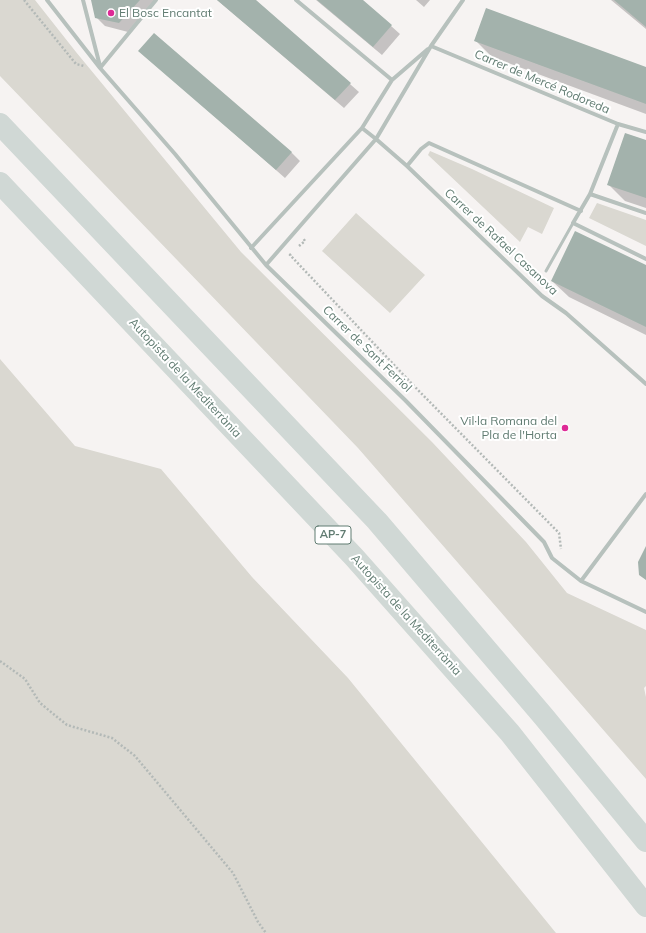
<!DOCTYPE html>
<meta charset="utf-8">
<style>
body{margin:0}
canvas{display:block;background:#f6f3f2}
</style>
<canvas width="646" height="933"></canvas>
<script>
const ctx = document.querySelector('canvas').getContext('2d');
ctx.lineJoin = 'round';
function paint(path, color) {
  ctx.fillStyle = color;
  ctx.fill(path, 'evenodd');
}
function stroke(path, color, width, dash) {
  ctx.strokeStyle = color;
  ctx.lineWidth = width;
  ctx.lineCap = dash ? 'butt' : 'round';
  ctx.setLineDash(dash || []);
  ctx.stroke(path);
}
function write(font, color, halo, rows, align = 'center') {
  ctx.font = font + ' Mulish,sans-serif';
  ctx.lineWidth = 4;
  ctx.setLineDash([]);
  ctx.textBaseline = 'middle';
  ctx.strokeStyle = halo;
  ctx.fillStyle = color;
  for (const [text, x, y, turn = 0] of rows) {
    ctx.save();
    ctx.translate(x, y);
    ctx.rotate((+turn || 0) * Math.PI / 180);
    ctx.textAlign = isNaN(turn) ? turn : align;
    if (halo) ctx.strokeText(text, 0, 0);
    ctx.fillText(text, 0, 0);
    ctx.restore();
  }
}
const green = new Path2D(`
 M0 0H35L76 52 241 252 432 442 526 542 567 593 646 630V686L644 688 646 697V779L358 448 0 76Z
 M430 151 472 169 554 208 542 234 528 227 520 242 428 155Z
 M597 203 646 220V246L589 218Z
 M356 213 425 275 390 313 322 251Z
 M0 359 75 446 161 469 252 577 348 678 556 933H0Z`);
const shadow = new Path2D(`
 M92 0H156L128 32 105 26 96 17Z
 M217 0H255L359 92 344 108Z
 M316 0H362L400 34 382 55Z
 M416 0H430L424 7Z
 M611 0H646V29Z
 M475 40 646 68V114L492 57Z
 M140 51 291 152 300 161 285 178Z
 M646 141V208L625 201 608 184Z
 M646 266V335L569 297 552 281Z`);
const building = new Path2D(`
 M91 0H140L119 23 95 18Z
 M217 0H256L351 83 335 100Z
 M317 0H363L392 25 373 47Z
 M614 0H646V27Z
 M486 8 646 67V104L474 41Z
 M154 33 292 152 276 170 138 51Z
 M625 133 646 140V198L607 185Z
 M575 231 646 265V327L551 281Z
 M646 546V580L639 575 638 562Z`);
const path = new Path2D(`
 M24 0 76 64 84 66
 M299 246 305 241 303 238
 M291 254 290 255 415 387 559 533 561 549
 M0 661 25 679 40 703 67 725 112 738 135 756 233 873 258 922 266 933`);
const lane = new Path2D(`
 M546 271 573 223`);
const street = new Path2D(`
 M47 0 100 68 175 154 266 265 405 400 544 542 552 558 581 581 646 612
 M83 0 100 66
 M296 0 392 80
 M431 46 618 124 646 132
 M100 68 156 0
 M362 128 376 139 407 166 542 296 566 313 646 384
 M407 166 421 149 429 143 581 211
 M590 194 618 124
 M646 213 590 194 573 223 646 259
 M251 248 362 128 392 80 428 49
 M266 265 376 139 431 46 463 0
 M581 581 646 494`);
const highway = new Path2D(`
 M0 124 377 521 544 717 646 841
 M0 183 354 557 510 733 646 906`);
const markers = [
 [111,13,4,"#de2996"],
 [565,428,4,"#de2996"]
];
const shields = [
 [333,535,36]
];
const shieldNames = [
 ["AP-7",333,535]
];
const poiNames = [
 ["El Bosc Encantat",119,13],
 ["Vil·la Romana del",557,421,"right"],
 ["Pla de l'Horta",557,435,"right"]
];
const streetNames = [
 ["Carrer de Mercé Rodoreda",542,82,23],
 ["Carrer de Rafael Casanova",501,242,43],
 ["Carrer de Sant Ferriol",367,349,44],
 ["Autopista de la Mediterrània",185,378,47],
 ["Autopista de la Mediterrània",406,615,48]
];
paint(green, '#dad8d1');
paint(shadow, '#0003');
paint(building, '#a3b2ac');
stroke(path, '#b3b9b7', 2.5, [2, 2]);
stroke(lane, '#b7c1bd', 3);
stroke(street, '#b7c1bd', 4);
stroke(highway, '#d0d8d5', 22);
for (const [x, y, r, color] of markers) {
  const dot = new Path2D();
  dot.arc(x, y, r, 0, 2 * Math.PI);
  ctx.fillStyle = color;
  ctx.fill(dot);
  stroke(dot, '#fff', 1.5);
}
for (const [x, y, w] of shields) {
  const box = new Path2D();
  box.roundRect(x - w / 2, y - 9, w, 18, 3);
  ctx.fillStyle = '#fff';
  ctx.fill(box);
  stroke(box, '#617c72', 1);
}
write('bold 11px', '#617c72', null, shieldNames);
write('12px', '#617c72', '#fff', poiNames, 'left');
write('12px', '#617c72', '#fff', streetNames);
</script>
